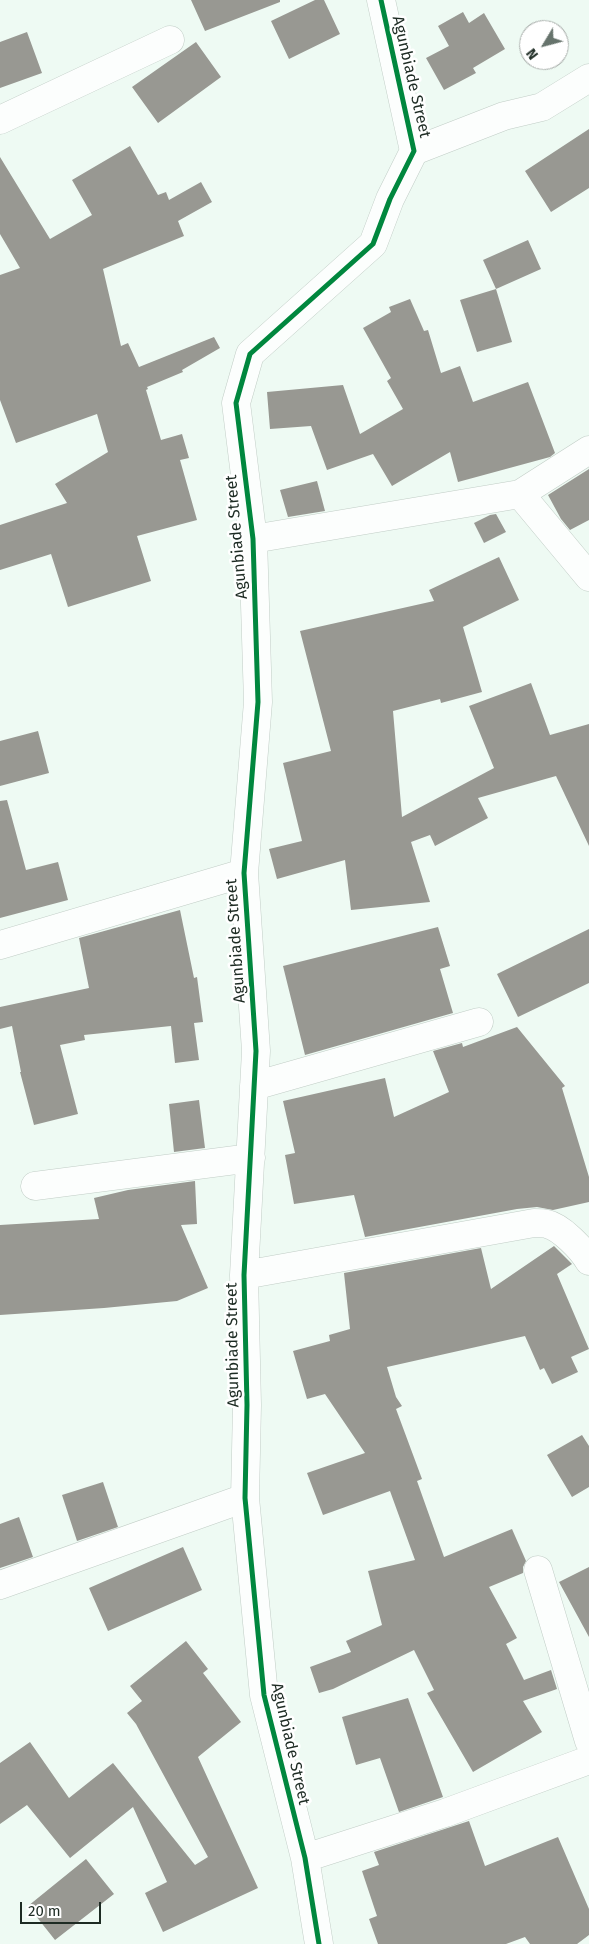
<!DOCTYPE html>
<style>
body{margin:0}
#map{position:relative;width:589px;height:1944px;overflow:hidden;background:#eefaf3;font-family:"Fira Sans",sans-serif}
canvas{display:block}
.north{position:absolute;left:519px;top:20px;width:50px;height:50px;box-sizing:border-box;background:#fff;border:1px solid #a5aaa7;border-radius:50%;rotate:233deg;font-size:14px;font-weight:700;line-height:20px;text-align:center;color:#1d2b23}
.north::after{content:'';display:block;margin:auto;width:18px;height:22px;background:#66736c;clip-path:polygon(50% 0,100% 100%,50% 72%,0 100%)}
.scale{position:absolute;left:20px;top:1902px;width:81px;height:22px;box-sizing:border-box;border:2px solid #1d2b23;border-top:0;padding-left:6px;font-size:15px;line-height:18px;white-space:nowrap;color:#1d2b23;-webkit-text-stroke:4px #fff;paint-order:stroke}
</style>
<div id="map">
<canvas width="589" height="1944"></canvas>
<div class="north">N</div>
<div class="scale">20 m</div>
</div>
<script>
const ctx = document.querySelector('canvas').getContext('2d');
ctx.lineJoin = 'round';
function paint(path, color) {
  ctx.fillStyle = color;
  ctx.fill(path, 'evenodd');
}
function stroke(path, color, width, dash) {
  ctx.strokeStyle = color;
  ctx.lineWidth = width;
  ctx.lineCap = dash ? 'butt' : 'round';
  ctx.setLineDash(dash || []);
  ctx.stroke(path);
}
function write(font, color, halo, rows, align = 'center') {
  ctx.font = font + ' "Fira Sans",sans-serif';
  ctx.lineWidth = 5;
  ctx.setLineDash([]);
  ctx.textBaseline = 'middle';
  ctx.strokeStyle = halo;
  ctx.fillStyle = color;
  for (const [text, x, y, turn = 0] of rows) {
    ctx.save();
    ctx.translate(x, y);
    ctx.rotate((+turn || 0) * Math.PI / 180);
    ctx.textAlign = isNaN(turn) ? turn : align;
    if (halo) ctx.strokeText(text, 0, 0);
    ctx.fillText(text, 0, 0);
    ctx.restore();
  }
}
const building = new Path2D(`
 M191 0H280V2L205 31Z
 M315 0H324L340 34 289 59 271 21Z
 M463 12 469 23 484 13 505 49 473 68 476 73 444 90 426 58 449 46 438 26Z
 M27 32 42 73 0 88V42Z
 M196 42 221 77 158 123 132 87Z
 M589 129V188L551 212 525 171Z
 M130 146 158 195 166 192 169 200 201 182 212 202 178 221 184 236 103 269 121 346 128 343 139 367 214 337 220 348 182 370 183 372 147 387 148 389 146 390 161 440 182 434 189 458 180 460 197 520 137 536 151 581 68 607 51 554 0 570V525L67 503 55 484 108 452 97 414 16 443 0 400V275L20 268 0 234V157L50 239 92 215 72 180Z
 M528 240 541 269 496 289 483 260Z
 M496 289 512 342 477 352 460 300Z
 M410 299 424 331 428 330 441 373 460 366 473 402 528 382 555 453 550 457 458 482 450 452 392 486 373 454 327 470 311 426 270 429 267 392 343 385 360 434 403 409 387 381 391 378 363 328 391 312 389 307Z
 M589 469V520L570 530 561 519 548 495Z
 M317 481 325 511 288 517 280 490Z
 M496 514 506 532 484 543 474 523 490 515Z
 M499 557 519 600 463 627 482 692 441 703 440 699 393 711 402 817 494 768 469 706 531 683 550 735 589 724V846L556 776 478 798 488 818 435 846 430 835 411 842 430 902 351 910 345 860 277 879 269 849 302 841 283 763 331 751 300 631 434 601 429 590Z
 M38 731 49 773 0 786V741Z
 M7 800 26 870 58 862 68 900 0 918V801Z
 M180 910 194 978 197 977 203 1022 194 1023 199 1060 175 1063 171 1026 84 1035 85 1040 60 1045 78 1114 34 1125 20 1072H21L12 1026 0 1029V1007L89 988 79 938Z
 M438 927 450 966 440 969 453 1013 305 1055 283 966Z
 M589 929V983L518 1017 497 974Z
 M517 1027 565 1086 562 1088 589 1177V1202L553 1210 537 1207 517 1209 365 1237 354 1195 294 1204 285 1155 295 1153 283 1101 385 1078 394 1117 449 1092 433 1051 462 1043 463 1047Z
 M199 1100 205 1148 174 1152 169 1104Z
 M195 1181 197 1224 181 1225 208 1288 177 1301 104 1308 0 1315V1225L99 1219 94 1198 128 1190Z
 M554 1246 572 1264 557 1274 589 1349 571 1357 578 1372 552 1384 544 1368 540 1370 525 1336 387 1367 396 1397 402 1406 396 1409 422 1479 417 1481 444 1557 512 1529 526 1561 523 1567V1573L489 1587 517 1638 506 1644 524 1680 551 1670 557 1689 523 1701 542 1732 473 1772 427 1693 434 1690 414 1650 333 1689 319 1693 310 1667 351 1652 346 1641 382 1625 368 1571 415 1560 390 1491 323 1515 307 1473 365 1453 325 1394 307 1399 293 1351 330 1341 329 1335 350 1329 344 1273 481 1248 491 1289Z
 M582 1435 589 1446V1487L572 1497 547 1455Z
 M103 1482 118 1527 77 1541 62 1495Z
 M19 1517 33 1557 0 1568V1524Z
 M183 1547 202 1590 108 1631 89 1588Z
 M589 1567V1637L559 1582Z
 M186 1641 208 1669 203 1673 241 1722 198 1757 258 1888 163 1932 145 1893 167 1882 133 1807 70 1858 27 1805 0 1824V1763L30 1742 69 1798 113 1763 195 1865 208 1857 136 1724 127 1713 142 1701 130 1686Z
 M408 1698 443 1797 399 1812 380 1758 356 1765 342 1717Z
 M469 1821 485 1866 558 1837 589 1909V1935L577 1944H530L525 1937 506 1944H378L369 1919 377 1916 362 1871 379 1865 374 1852Z
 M86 1859 114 1894 55 1940 28 1906Z`);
const minor = new Path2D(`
 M0 120 170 40
 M414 151 504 116 542 107 589 78
 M520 494 589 577
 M253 539 520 494 589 450
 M0 945 244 873
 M254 1086 479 1022
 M35 1186 251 1158
 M244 1275 534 1223C538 1223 543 1223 547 1224 561 1227 582 1249 589 1261
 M538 1570 589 1741
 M0 1585 245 1498
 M305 1858 445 1813 589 1760
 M319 1944 305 1858 264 1695 245 1498 247 1405 244 1275 256 1051 244 873 258 702 253 539 236 403 250 354 373 244 390 199 414 151 381 0`);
const cycleway = new Path2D(`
 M319 1944 305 1858 264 1695 245 1498 247 1405 244 1275 256 1051 244 873 258 702 253 539 236 403 250 354 373 244 390 199 414 151 381 0`);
const streetNames = [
 ["Agunbiade Street",411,77,77],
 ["Agunbiade Street",237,537,-95],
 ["Agunbiade Street",236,941,-94],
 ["Agunbiade Street",233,1345,-91],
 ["Agunbiade Street",290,1744,77]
];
paint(building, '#989892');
stroke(minor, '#c1cdc6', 29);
stroke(minor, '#fcfefd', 28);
stroke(cycleway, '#00873e', 5);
write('16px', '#1d2b23', '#fff', streetNames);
</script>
